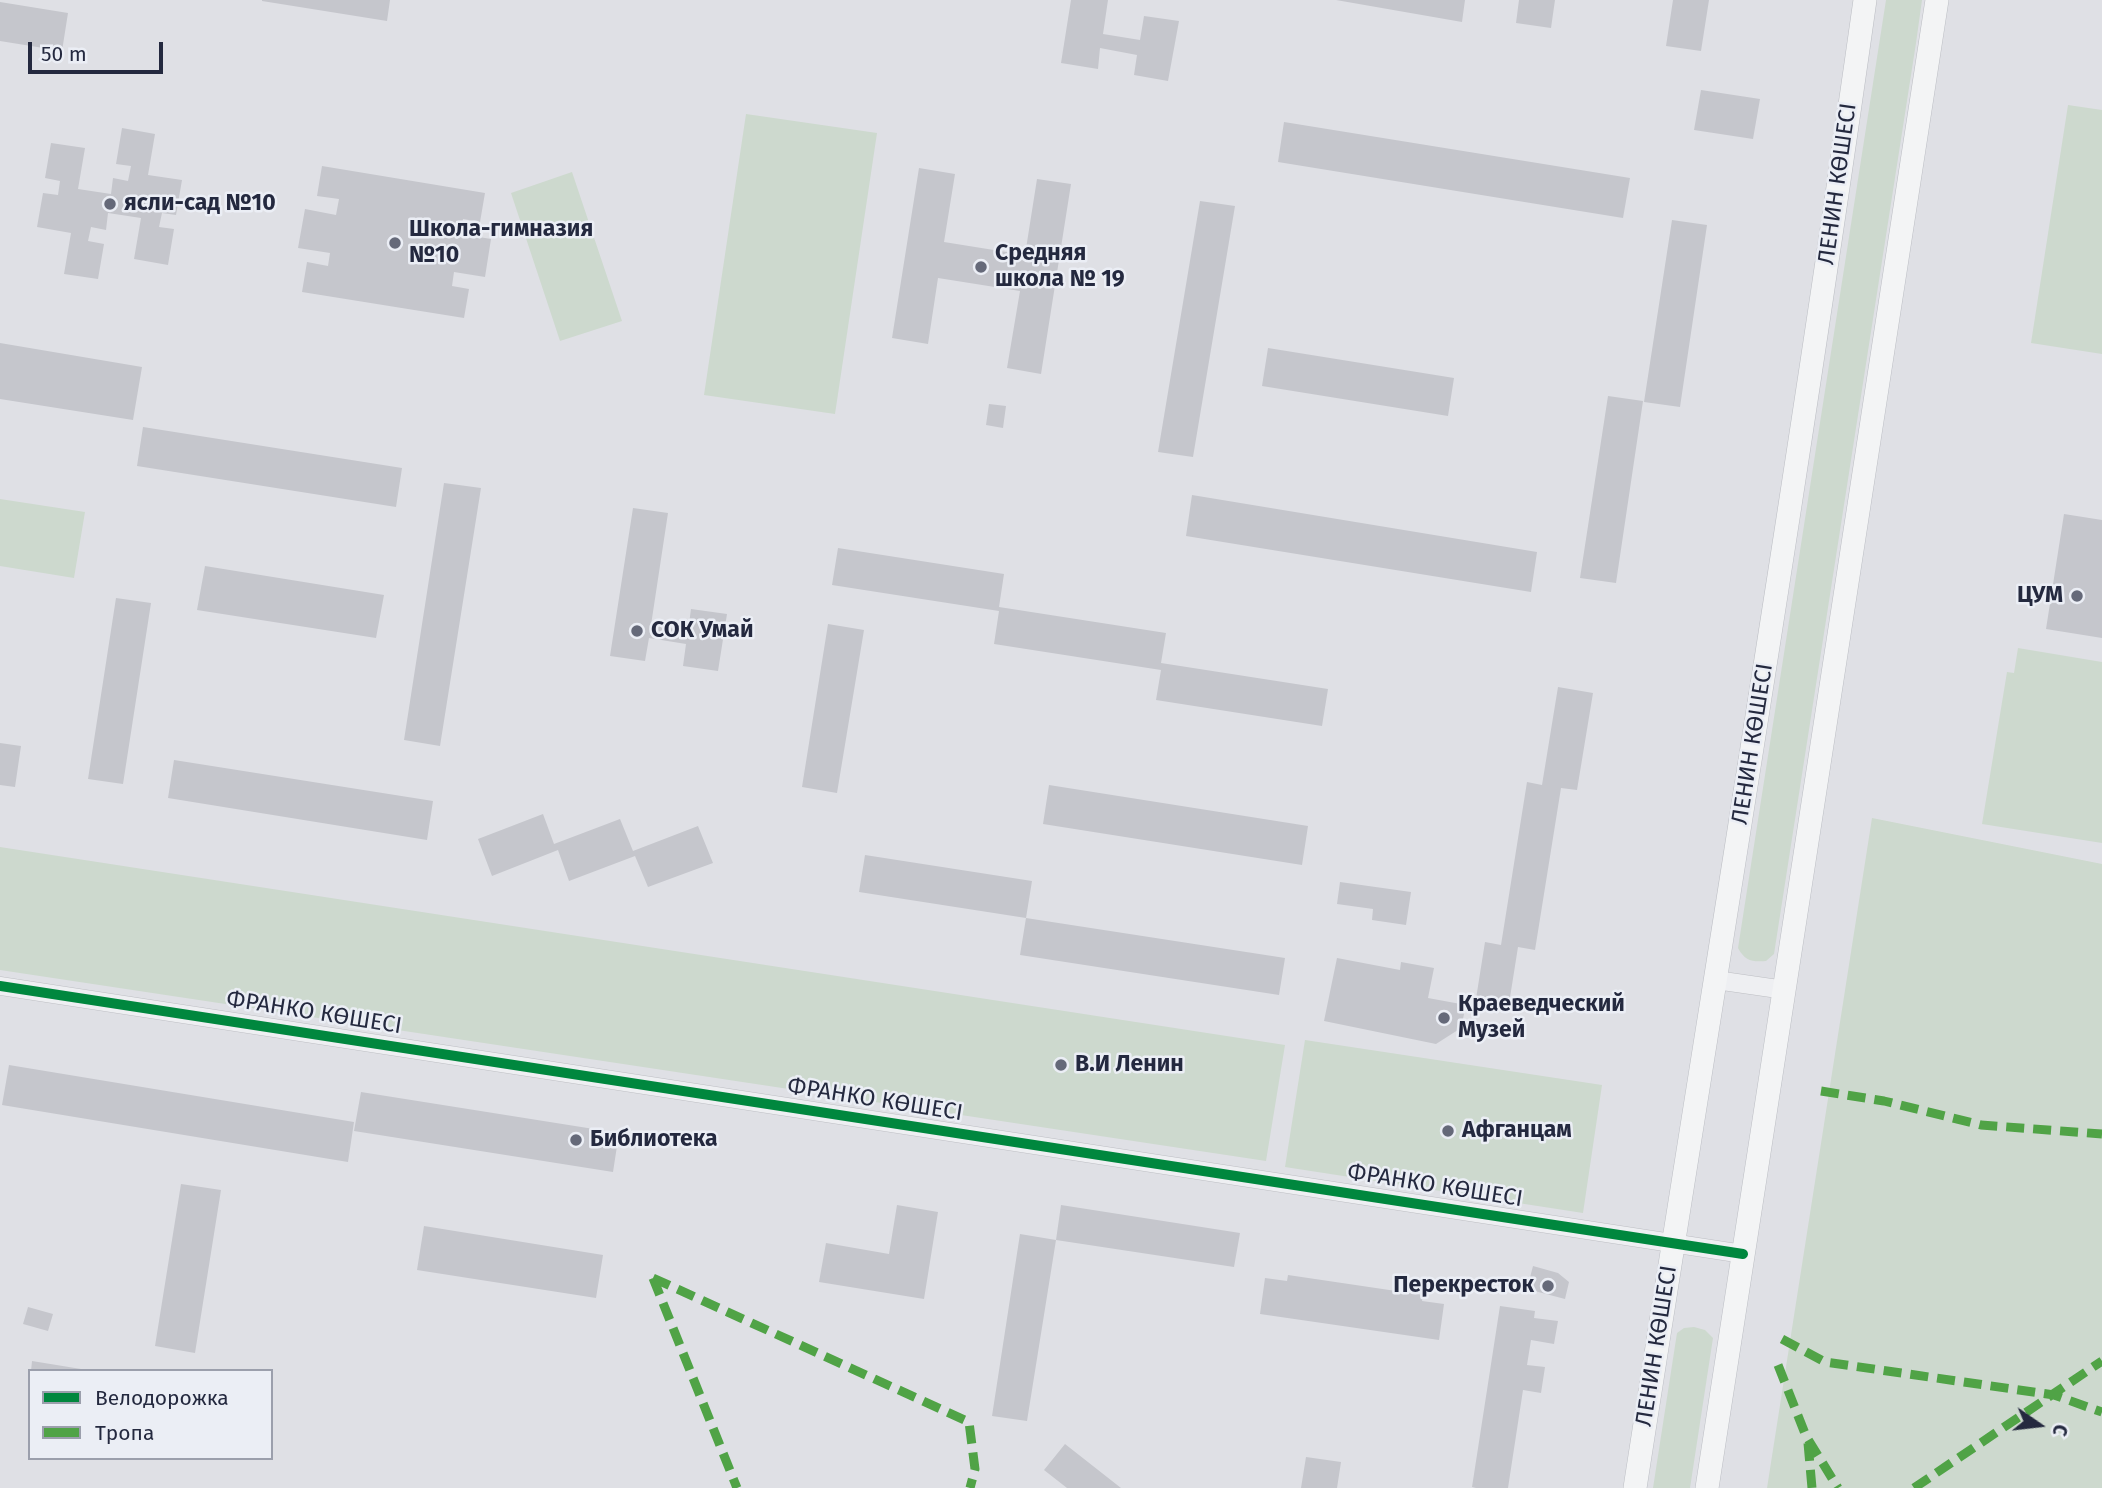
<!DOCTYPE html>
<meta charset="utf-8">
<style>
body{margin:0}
#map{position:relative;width:2102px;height:1488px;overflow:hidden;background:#dfe0e5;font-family:"Fira Sans",sans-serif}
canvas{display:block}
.legend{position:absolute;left:28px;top:1369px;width:245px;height:91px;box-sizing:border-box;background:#ebeef5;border:2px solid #9b9fac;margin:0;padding:9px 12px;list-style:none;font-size:21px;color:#24293f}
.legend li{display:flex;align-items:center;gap:14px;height:35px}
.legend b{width:35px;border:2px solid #9b9fac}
.north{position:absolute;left:2004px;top:1390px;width:70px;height:70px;-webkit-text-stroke:5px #ebeef5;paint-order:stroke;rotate:104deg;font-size:19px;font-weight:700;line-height:28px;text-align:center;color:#24293f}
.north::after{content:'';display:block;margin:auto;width:24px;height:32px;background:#24293f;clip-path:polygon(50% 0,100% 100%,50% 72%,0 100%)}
.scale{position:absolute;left:28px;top:42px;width:135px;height:32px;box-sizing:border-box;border:4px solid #24293f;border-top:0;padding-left:9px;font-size:21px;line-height:24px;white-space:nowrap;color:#24293f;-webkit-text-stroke:5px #ebeef5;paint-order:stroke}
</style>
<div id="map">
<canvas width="2102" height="1488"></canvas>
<ul class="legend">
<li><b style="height:9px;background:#00873e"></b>Велодорожка</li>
<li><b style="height:9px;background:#50a346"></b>Тропа</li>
</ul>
<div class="north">С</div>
<div class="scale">50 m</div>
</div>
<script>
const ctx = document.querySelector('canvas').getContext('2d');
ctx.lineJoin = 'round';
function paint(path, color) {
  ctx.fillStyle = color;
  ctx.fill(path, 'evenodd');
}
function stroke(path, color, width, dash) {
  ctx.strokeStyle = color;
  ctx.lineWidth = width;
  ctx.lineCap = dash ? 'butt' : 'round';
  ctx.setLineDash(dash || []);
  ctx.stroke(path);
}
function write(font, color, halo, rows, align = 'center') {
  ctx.font = font + ' "Fira Sans",sans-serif';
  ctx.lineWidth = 5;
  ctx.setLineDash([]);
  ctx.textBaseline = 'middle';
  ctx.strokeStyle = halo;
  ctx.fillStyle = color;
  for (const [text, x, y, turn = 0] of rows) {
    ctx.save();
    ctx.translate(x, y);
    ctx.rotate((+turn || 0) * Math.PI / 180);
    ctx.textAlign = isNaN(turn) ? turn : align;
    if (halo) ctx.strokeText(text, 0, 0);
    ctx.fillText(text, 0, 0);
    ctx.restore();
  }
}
const green = new Path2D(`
 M1886 0H1922L1916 43 1774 954 1766 961C1752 962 1745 961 1738 948Z
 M2068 105 2102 110V354L2031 343Z
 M746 114 877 133 835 414 704 395Z
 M572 172 622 321 560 341 511 193Z
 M0 499 85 512 74 578 0 566Z
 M2018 648 2102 662V843L1982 824 2007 672 2014 673Z
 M1872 818 2102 864V1488H1767Z
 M0 847 1285 1045 1266 1161 0 970Z
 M1305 1040 1602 1085 1583 1213 1285 1167Z
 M1694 1327 1705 1330 1713 1338 1690 1488H1653L1677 1333 1684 1328Z`);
const building = new Path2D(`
 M262 0H390L387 21 262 1Z
 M1071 0H1108L1103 34 1140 40 1144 16 1179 21 1168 81 1134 75 1137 55 1100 48 1098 69 1061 63Z
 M1336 0H1465L1462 22Z
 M1519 0H1555L1551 28 1516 23Z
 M1673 0H1709L1701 51 1666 46Z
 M0 2 68 13 62 51 0 41Z
 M1701 90 1760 99 1753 139 1694 130Z
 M1284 122 1630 178 1623 218 1278 162Z
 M122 128 155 134 148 175 182 180 176 215 162 213 159 227 174 229 168 265 134 259 141 218 108 213 106 230 91 227 88 241 104 244 98 279 64 274 71 233 37 227 43 193 58 195 60 181 45 178 51 143 85 148 78 189 111 194 113 178 128 181 131 166 116 164Z
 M322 166 485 193 480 222 463 219 461 234 491 239 485 277 454 272 452 286 469 289 464 318 302 292 307 262 328 266 330 253 298 248 305 209 336 215 339 199 317 196Z
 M919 168 955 174 944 242 1025 255 1037 179 1071 184 1041 374 1007 368 1020 291 938 278 928 344 892 338Z
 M1200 201 1235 206 1193 457 1158 452Z
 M1672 220 1707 225 1680 407 1644 402Z
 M0 343 142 367 133 420 0 399Z
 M1268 348 1454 378 1448 416 1262 386Z
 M1608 396 1643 401 1616 583 1580 578Z
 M989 404 1006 406 1003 428 986 425Z
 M143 427 402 468 396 507 137 466Z
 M444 483 481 488 440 746 404 740Z
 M1192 495 1537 552 1531 592 1186 536Z
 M633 508 668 513 651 625 688 631 691 609 727 614 718 671 683 666 686 644 649 638 645 661 610 656Z
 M2064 514 2102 520V638L2046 629Z
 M838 548 1004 574 999 607 1166 633 1161 663 1328 689 1322 726 1156 700 1161 670 994 644 999 611 832 585Z
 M205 566 384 595 376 638 197 610Z
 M116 598 151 603 123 784 88 779Z
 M828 624 864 630 837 793 802 787Z
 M1558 687 1593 693 1577 790 1561 788 1535 950 1518 947 1508 1010 1475 1005 1485 942 1501 945 1527 782 1542 785Z
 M0 743 21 746 15 787 0 785Z
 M174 760 433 801 427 840 168 798Z
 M1049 785 1308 826 1302 865 1043 824Z
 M543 814 554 844 620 819 633 851 698 826 713 863 648 887 635 856 569 881 558 850 492 876 478 839Z
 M865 855 1032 881 1026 918 859 892Z
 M1340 882 1411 892 1406 925 1372 920 1373 909 1337 904Z
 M1026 918 1285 958 1279 995 1020 955Z
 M1337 958 1400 970 1401 962 1434 968 1428 998 1466 1005 1461 1028 1436 1044 1324 1021Z
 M9 1065 354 1122 348 1162 2 1105Z
 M361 1092 619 1133 613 1172 354 1131Z
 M181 1184 221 1190 195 1353 155 1346Z
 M897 1205 938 1212 924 1299 819 1282 826 1243 889 1254Z
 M1061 1205 1240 1233 1234 1267 1056 1240Z
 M424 1226 603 1255 596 1298 417 1270Z
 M1020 1234 1056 1240 1027 1421 992 1416Z
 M1533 1266 1558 1273 1569 1282 1565 1299 1527 1289Z
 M1288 1275 1423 1295 1422 1301 1444 1304 1439 1340 1260 1314 1265 1278 1287 1281Z
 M1500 1306 1535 1311 1534 1318 1558 1321 1554 1344 1531 1340 1527 1365 1545 1367 1541 1393 1523 1390 1508 1488H1476L1472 1487Z
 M28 1307 53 1314 48 1331 23 1324Z
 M32 1361 81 1369V1371H31Z
 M1065 1444 1121 1488H1067L1044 1470Z
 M1306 1457 1341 1462 1337 1488H1301Z`);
const minor = new Path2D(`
 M1716 980 1785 990
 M0 986 1743 1254`);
const major = new Path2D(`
 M1635 1488C1712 992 1795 497 1865 0
 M1707 1488C1783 992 1864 497 1937 0`);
const quiet = new Path2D(`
 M1821 1091 1884 1101 1981 1125 2102 1134
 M653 1278 969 1422 975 1469 970 1488
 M653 1278 737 1488
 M1782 1339 1825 1362 2054 1395 2102 1412
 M1778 1365 1806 1436 1838 1488
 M1808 1443 1812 1488
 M1914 1488 2102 1361`);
const cycleway = new Path2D(`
 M0 986 1743 1254`);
const markers = [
 [110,204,7,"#656979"],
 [395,243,7,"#656979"],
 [981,267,7,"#656979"],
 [2077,596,7,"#656979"],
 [637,631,7,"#656979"],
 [1444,1018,7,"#656979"],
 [1061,1065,7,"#656979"],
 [1448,1131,7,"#656979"],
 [576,1140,7,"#656979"],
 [1548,1286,7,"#656979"]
];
const streetNames = [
 ["ЛЕНИН КӨШЕСІ",1838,184,-82],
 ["ЛЕНИН КӨШЕСІ",1753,744,-81],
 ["ФРАНКО КӨШЕСІ",314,1013,9],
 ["ФРАНКО КӨШЕСІ",875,1100,9],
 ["ФРАНКО КӨШЕСІ",1435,1186,9],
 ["ЛЕНИН КӨШЕСІ",1657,1346,-81]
];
const poiNames = [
 ["ясли-сад №10",124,204],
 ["Школа-гимназия",409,230],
 ["№10",409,256],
 ["Средняя",995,254],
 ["школа № 19",995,280],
 ["ЦУМ",2063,596,"right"],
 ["СОК Умай",651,631],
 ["Краеведческий",1458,1005],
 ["Музей",1458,1031],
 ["В.И Ленин",1075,1065],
 ["Афганцам",1462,1131],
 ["Библиотека",590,1140],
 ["Перекресток",1534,1286,"right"]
];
paint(green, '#cdd9ce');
paint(building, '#c5c6cc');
stroke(minor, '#bdbec3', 19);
stroke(major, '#bbbdc3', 24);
stroke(minor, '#eeeff2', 18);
stroke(major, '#f3f4f5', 23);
stroke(quiet, '#50a346', 9, [18, 9]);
stroke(cycleway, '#00873e', 10);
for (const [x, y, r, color] of markers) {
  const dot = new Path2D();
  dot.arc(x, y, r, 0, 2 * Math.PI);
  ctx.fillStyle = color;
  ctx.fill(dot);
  stroke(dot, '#ebeef5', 2.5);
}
write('23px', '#24293f', '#ebeef5', streetNames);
write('bold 23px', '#24293f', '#ebeef5', poiNames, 'left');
</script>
